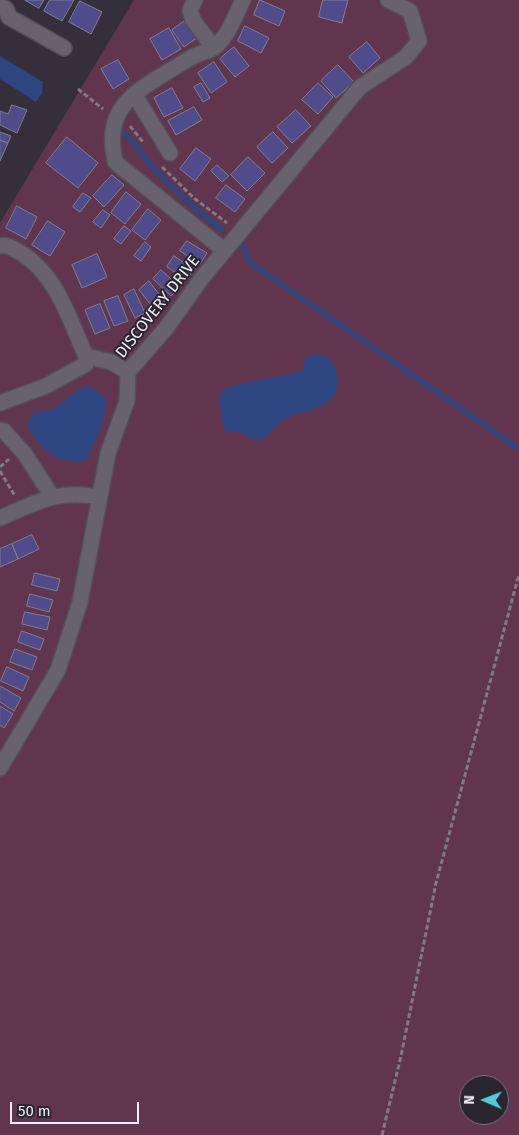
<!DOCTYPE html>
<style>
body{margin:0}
#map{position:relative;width:519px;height:1135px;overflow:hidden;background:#342f3a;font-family:"Fira Sans",sans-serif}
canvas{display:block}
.north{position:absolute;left:459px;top:1075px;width:50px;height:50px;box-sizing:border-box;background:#2a2630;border:1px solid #78757e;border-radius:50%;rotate:271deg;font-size:14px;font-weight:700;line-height:20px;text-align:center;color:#eeecf2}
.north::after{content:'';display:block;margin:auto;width:18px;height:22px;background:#52cbd7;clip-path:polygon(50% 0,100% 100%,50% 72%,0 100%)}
.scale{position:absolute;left:10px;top:1102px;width:129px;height:22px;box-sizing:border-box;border:2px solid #eeecf2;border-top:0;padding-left:6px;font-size:15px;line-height:18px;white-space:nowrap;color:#eeecf2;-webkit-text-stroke:4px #2a2630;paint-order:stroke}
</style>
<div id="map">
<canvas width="519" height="1135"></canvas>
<div class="north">N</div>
<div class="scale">50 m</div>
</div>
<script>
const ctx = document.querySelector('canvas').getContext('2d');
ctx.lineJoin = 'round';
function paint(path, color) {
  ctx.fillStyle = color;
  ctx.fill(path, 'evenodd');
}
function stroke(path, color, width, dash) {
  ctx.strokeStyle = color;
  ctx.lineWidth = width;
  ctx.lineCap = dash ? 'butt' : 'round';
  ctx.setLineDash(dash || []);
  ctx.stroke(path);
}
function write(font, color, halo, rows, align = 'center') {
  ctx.font = font + ' "Fira Sans",sans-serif';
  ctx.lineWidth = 4;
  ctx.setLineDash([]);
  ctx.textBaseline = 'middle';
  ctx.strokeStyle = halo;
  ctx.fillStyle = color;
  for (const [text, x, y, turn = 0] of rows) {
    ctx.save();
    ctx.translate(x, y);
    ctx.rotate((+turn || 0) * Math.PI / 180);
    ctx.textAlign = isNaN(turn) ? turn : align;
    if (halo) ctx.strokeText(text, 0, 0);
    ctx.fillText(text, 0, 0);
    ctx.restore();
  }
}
const green = new Path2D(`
 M134 0H519V1135H0V223ZM469 1085H499V1115H469Z`);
const water = new Path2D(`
 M0 56 43 82 42 93 36 102 0 79Z
 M315 354C337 356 340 375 336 393 321 413 304 408 284 420 271 429 272 436 256 441L239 432 224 431 219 399 223 390C249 378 276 380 303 370L305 365 302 361Z
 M90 386 105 398C108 420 95 441 86 461 56 464 41 450 27 426L33 413 53 409 79 389Z`);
const stream = new Path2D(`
 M118 130C136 140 142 156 155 170 176 192 198 211 222 230
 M241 245 247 253 248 261 519 449`);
const building = new Path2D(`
 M25 0H44L39 8Z
 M50 0H74L62 21 44 11Z
 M260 0 285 11 279 26 254 15Z
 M323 0H348L342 23 319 17Z
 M80 1 102 12 91 34 69 22Z
 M189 18 201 35 184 47 172 30Z
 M245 26 269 38 261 53 238 41Z
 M169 28 181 49 162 60 150 39Z
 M367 42 380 58 363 73 349 57Z
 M234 47 249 66 235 77 220 59Z
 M118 60 129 79 113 89 101 69Z
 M214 62 227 82 211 93 198 73Z
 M338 65 354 82 336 98 321 81Z
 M201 83 210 98 203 102 194 87Z
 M318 83 333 97 318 114 302 100Z
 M172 88 183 108 164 117 154 98Z
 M12 105 27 110 17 133 0 125V111L8 114Z
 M194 107 202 120 176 135 168 121Z
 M296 110 311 126 292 143 277 127Z
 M0 132 11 136 8 143 0 140Z
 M273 132 288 148 272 163 257 147Z
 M67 137 98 163 78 188 46 163Z
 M0 140 8 143 0 161Z
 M196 148 211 159 195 181 180 169Z
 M248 157 265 173 247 191 231 175Z
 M217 165 229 176 222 182 211 171Z
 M112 175 124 185 104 207 93 196Z
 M226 185 245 199 235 212 216 198Z
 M126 192 141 204 125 224 111 213Z
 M83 193 91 198 80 212 73 207Z
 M17 206 37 217 26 239 6 228Z
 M148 209 161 220 145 240 132 230Z
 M103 210 110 215 101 228 93 222Z
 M48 221 65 232 50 256 32 245Z
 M124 226 131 231 121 244 114 239Z
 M187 241 207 253 200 264 180 251Z
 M145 242 151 247 141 261 134 256Z
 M97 254 107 277 82 288 72 265Z
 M174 256 194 269 187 280 167 267Z
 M161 270 180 287 171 296 153 279Z
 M149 281 165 302 155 310 139 290Z
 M134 289 145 313 135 318 124 295Z
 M118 296 128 321 114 326 104 301Z
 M100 304 110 328 95 334 85 310Z
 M32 535 39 549 18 559 12 544Z
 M12 544 18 559 0 567V549Z
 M35 573 60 579 57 591 32 585Z
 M30 594 53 600 49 612 27 606Z
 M25 612 50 617 47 630 22 624Z
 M22 631 44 639 40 650 18 642Z
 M15 649 37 657 32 670 10 662Z
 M7 667 29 677 23 691 1 681Z
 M0 686 21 698 14 711 0 702Z
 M0 706 13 714 4 728 0 725Z`);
const path = new Path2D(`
 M78 89 103 109
 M130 126 143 142
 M162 167 195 199 227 223
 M0 467 9 459
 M0 471 15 496
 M382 1135 401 1056 436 883 519 574`);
const minor = new Path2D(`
 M195 0 190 10 193 20 214 48
 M0 6 6 9 9 17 64 48
 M134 94 170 153
 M0 246C8 244 14 249 21 253 57 275 69 319 86 356V364L46 386 0 403
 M225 251 115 162C105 116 124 98 161 76 172 69 183 62 194 56 201 53 210 51 215 47 229 35 235 16 243 0
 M86 356 111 362 128 372
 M0 430 4 431 24 453 52 496
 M0 518C38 502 57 489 99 497
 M0 768 58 670 80 602 108 453 127 401 128 372 167 327 202 278 360 87 406 57 419 41 410 11 388 0`);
const streetNames = [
 ["DISCOVERY DRIVE",158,307,-52]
];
paint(green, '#61354e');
paint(water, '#2d4580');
stroke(stream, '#2d4580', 5);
paint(building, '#504b8b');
stroke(building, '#7f7f8c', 1);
stroke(minor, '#534e57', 18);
stroke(path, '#7f7b84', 3, [5, 2.5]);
stroke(minor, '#67626e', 15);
write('16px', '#eeecf2', '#2a2630', streetNames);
</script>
